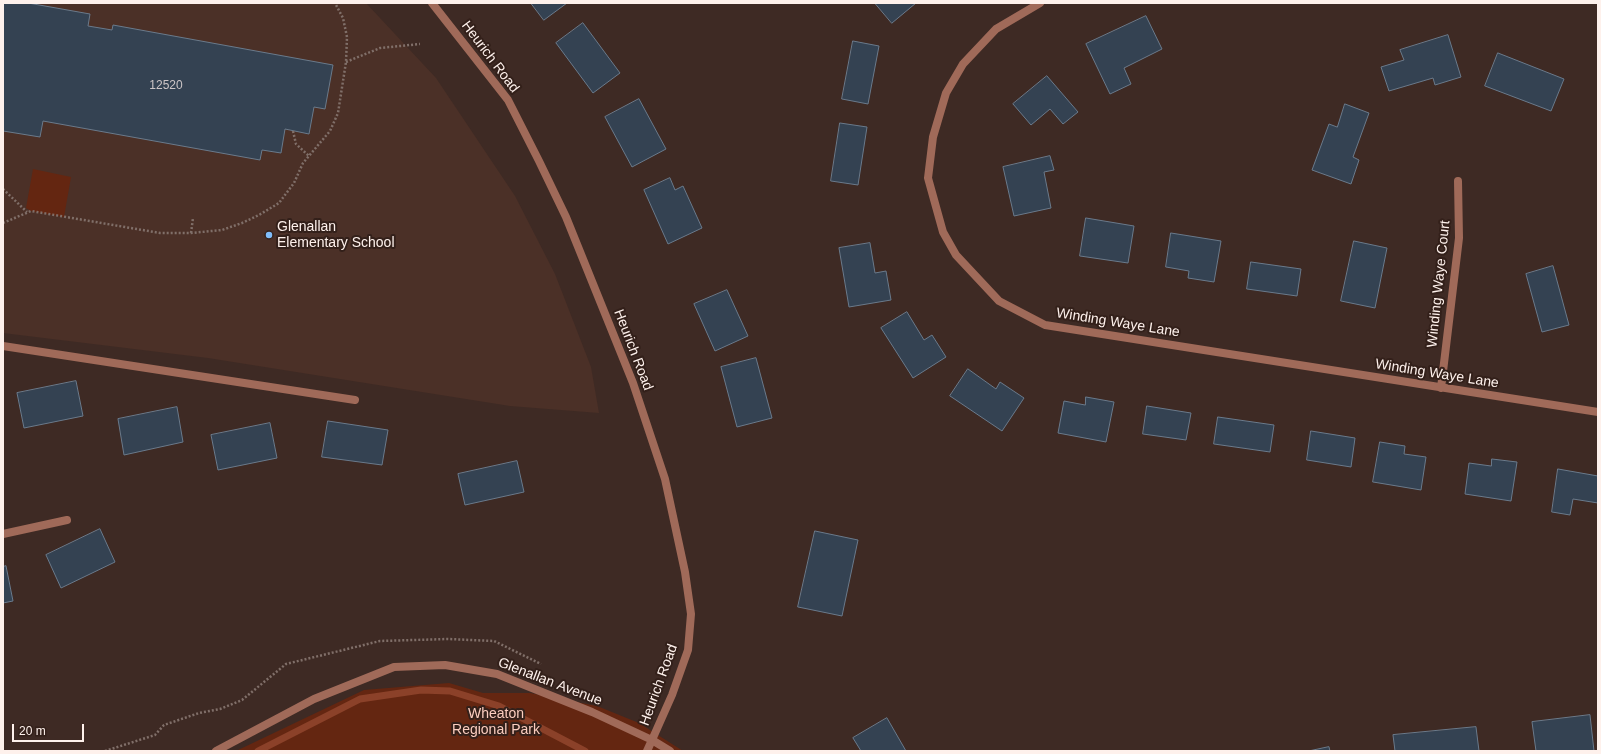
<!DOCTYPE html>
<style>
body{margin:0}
#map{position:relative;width:1601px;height:754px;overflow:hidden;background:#3e2a24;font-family:Arial,sans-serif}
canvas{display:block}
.frame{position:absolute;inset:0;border:4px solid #fef1ec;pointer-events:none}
.scale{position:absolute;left:12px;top:724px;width:72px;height:18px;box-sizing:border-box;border:2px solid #fef1ec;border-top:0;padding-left:5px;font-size:12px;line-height:14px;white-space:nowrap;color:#fef1ec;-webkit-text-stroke:3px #33201a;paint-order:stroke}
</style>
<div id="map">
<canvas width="1601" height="754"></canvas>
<div class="frame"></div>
<div class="scale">20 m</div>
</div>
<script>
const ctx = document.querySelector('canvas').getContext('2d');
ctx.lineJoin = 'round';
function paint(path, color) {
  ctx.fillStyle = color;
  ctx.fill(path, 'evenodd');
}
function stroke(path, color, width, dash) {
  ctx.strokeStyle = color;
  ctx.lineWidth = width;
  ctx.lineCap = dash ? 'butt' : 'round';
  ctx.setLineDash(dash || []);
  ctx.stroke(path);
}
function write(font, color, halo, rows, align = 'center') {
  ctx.font = font + ' Arial,sans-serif';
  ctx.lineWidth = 4;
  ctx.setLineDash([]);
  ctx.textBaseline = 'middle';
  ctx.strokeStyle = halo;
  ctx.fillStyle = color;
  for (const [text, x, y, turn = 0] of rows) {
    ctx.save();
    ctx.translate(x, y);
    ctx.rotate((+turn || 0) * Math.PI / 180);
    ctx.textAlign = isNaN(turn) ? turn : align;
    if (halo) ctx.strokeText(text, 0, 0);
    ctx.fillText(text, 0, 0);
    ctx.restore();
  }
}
const built = new Path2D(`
 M3 3H366L436 78 515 196 555 274 591 367 599 413 510 406 208 358 3 333Z`);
const green = new Path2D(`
 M33 169 71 177 64 217 31 211 26 208Z
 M449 683 483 693H530L597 706 639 723 683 751H236L364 690Z`);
const stream = new Path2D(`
 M258 751 360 699 421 690 450 691 499 706 585 751`);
const building = new Path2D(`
 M3 3H28L90 14 88 26 112 30 113 25 333 65 325 109 314 107 309 134 285 129 281 153 262 150 260 160 43 121 40 137 3 131Z
 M531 3H567L544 20Z
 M875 3H916L892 23Z
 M1146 16 1162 49 1124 68 1131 84 1110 94 1086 44Z
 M583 23 620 73 593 93 556 43Z
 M1448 35 1461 77 1435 85 1433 78 1389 91 1381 67 1404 60 1400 50Z
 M853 41 879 46 868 104 842 99Z
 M1498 53 1564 79 1551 111 1485 86Z
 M1047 76 1078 112 1063 124 1050 109 1031 125 1013 104Z
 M639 99 666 149 632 167 605 117Z
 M1345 104 1369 113 1353 157 1359 160 1351 184 1312 170 1329 124 1337 127Z
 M840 123 867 127 858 185 831 181Z
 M1050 156 1054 170 1044 172 1051 208 1014 216 1003 167Z
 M670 178 675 190 683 186 702 228 668 244 644 190Z
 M1086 218 1134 226 1128 263 1080 256Z
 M1171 233 1221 241 1214 282 1188 278 1189 271 1166 267Z
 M1354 241 1387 248 1375 308 1341 301Z
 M870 243 875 273 886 271 891 300 849 307 839 248Z
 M1251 262 1301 269 1297 296 1247 289Z
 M1553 266 1569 325 1542 332 1526 274Z
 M727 290 748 336 715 351 694 304Z
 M907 312 924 340 932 335 946 357 913 378 881 328Z
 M756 358 772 418 737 427 721 367Z
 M968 369 996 389 1000 382 1024 398 1002 431 950 396Z
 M76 381 83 416 24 428 17 393Z
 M1086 397 1114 402 1106 442 1058 433 1064 401 1085 405Z
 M1147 406 1191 413 1186 440 1143 434Z
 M177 407 183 442 124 455 118 419Z
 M1218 417 1274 425 1270 452 1214 444Z
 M328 421 388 430 382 465 322 457Z
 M270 423 277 458 218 470 211 435Z
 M1311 431 1355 438 1351 467 1307 460Z
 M1380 442 1405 446 1404 454 1426 457 1421 490 1373 482Z
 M1492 459 1517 462 1511 501 1465 494 1469 463 1491 466Z
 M517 461 524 492 465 505 458 474Z
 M1558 469 1598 476V503L1573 499 1570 515 1552 512Z
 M100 529 115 562 61 588 46 555Z
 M815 531 858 540 842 616 798 607Z
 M6 566 13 601 3 603V567Z
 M1590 715 1594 751H1536L1532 722Z
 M887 718 906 751H861L853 738Z
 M1476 727 1479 751H1395L1393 735Z
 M1329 747 1330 751H1309Z`);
const path = new Path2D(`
 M346 62 380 48 420 44
 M293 131 296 144 309 156
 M3 189 27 212
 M3 223 31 211 160 233H191L222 230 242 223 259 215 279 203 294 183 303 163 330 131 338 113 346 62 347 37 343 18 335 3
 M191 233 193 218
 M105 751 155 735 164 725 199 713 220 709 242 700 286 664 380 641 448 639 494 641 541 664`);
const service = new Path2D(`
 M3 346 355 400
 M3 534 67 520
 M647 751 652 740`);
const minor = new Path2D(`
 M1040 3 996 29 963 64 946 93 933 137 928 178 943 232 956 255 999 301 1045 325 1598 412
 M1441 388 1459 238 1458 181`);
const tertiary = new Path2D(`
 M432 3 508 100 539 161 566 217 633 383 665 479 685 572 691 614 688 650 672 695 652 740
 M216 751 314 699 394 667 445 665 497 674 592 712 652 740 670 751`);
const markers = [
 [269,235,4,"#80bdfa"]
];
const numberNames = [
 ["12520",166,86]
];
const streetNames = [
 ["Heurich Road",490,57,53],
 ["Winding Waye Court",1439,284,-84],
 ["Winding Waye Lane",1118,323,9],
 ["Heurich Road",633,350,69],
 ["Winding Waye Lane",1437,374,9],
 ["Glenallan Avenue",550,682,21],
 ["Heurich Road",659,685,-70]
];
const poiNames = [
 ["Glenallan",277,227],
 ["Elementary School",277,243]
];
const parkNames = [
 ["Wheaton",496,714],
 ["Regional Park",496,730]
];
paint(built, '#4b3027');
paint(green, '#642611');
stroke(stream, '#8b4129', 7);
paint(building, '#344252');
stroke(building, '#6a7a8b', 1);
stroke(path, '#806f69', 2.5, [2, 2]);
stroke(service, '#a06a59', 8);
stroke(minor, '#a06a59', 8);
stroke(tertiary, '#a06a59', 8);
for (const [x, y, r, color] of markers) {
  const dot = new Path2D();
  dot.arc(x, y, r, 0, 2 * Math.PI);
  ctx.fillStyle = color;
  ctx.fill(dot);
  stroke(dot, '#33201a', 1.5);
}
write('12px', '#ccc5c6', null, numberNames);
write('14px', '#fef1ec', '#33201a', streetNames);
write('14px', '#fef1ec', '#33201a', poiNames, 'left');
write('14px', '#fbcdbf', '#33201a', parkNames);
</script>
